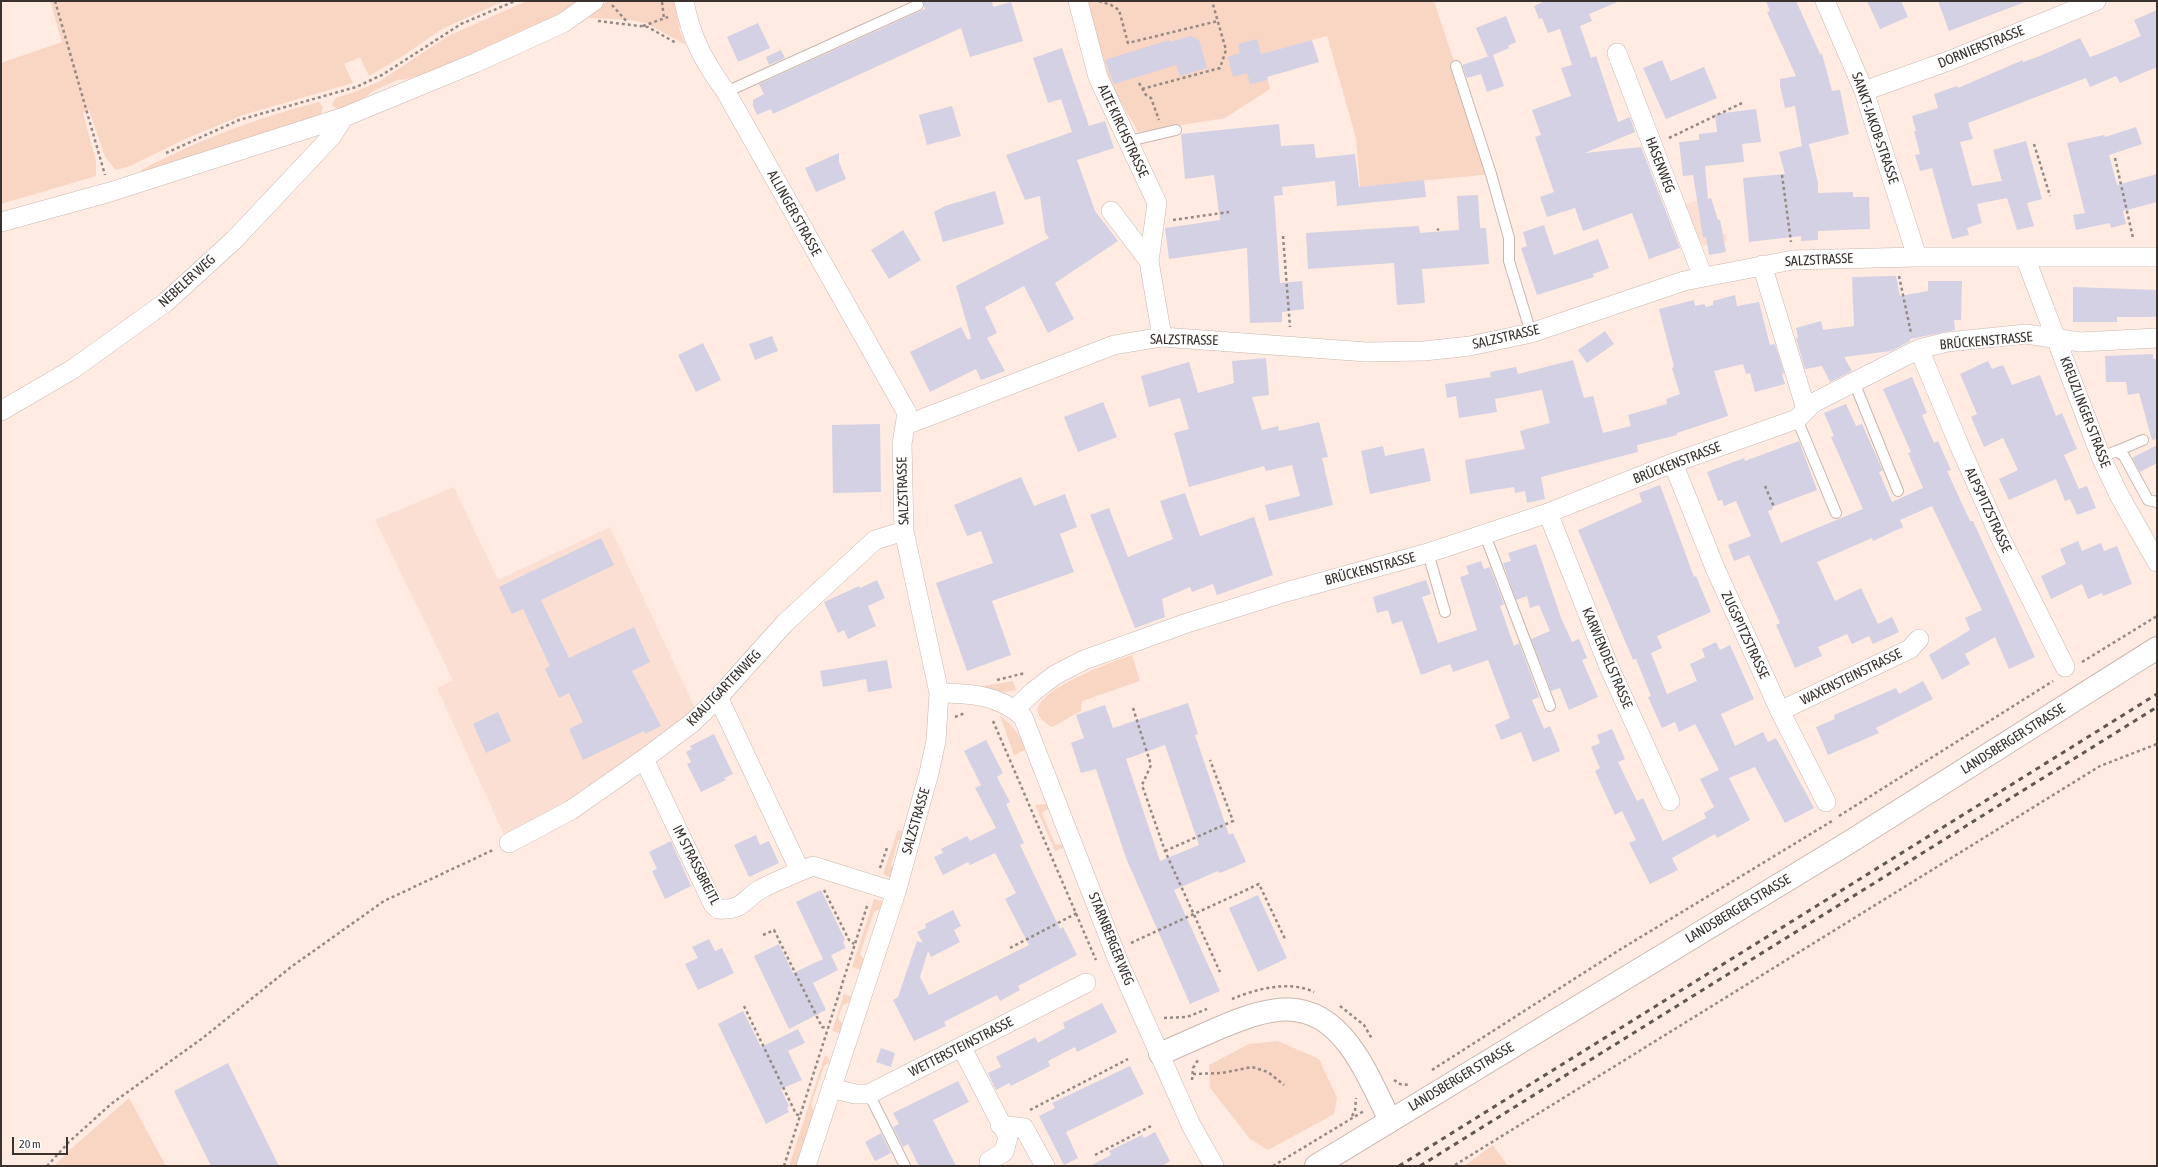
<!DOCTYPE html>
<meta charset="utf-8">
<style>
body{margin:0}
#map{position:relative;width:2158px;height:1167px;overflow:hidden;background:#ffebe2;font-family:"Asap Condensed",sans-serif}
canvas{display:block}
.frame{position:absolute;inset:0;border:2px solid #39322e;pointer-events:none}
.scale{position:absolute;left:12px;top:1137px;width:56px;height:18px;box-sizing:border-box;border:2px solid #39322e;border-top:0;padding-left:5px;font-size:12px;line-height:14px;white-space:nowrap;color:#39322e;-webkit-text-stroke:3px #fdfdfd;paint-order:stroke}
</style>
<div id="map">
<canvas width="2158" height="1167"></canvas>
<div class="frame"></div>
<div class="scale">20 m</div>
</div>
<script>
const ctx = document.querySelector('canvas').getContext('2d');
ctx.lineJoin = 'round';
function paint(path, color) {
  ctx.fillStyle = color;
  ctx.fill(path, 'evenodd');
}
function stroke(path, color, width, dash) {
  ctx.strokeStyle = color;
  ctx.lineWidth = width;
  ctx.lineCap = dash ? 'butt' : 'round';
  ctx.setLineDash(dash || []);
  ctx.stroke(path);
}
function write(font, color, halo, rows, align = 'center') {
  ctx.font = font + ' "Asap Condensed",sans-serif';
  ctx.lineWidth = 4;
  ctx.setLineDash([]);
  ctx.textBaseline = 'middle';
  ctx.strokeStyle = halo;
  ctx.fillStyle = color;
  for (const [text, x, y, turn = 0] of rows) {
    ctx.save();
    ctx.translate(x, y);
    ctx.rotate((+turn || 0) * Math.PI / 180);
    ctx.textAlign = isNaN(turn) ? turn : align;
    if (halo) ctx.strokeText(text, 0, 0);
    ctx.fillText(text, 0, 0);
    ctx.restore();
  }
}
const built = new Path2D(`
 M1711 198 1715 213H1716L1718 220H1720L1723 234H1726L1727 241 1700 246 1684 204Z
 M454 487 498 580 610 527 696 710 568 804 505 837 437 688 453 680 375 520Z`);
const green = new Path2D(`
 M50 1H504L442 29 400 58 369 76 360 57 344 64 353 83 243 115 183 140 130 166 116 170 105 157 89 110 83 113 96 161V176L1 204V63L62 42Z
 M527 1H580L544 23 438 69 408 79 397 80 373 91 361 101 338 109 334 107 332 104 336 98 357 91 380 81 448 36Z
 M607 1H674L680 31 686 45 646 23 630 20 588 18Z
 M1087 1H1434L1491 174 1360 187 1356 138 1327 36 1261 54 1270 89 1225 118 1138 132 1111 85Z
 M319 102 323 107 321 114 142 174 141 170C201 139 254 119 319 102Z
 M1132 655 1140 681 1082 701 1081 711 1052 727C1047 724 1039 719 1038 712 1034 690 1114 661 1132 655Z
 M1013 681 1016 690 1003 692 977 687Z
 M1000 716 1011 725 1027 746 1025 750 1014 755Z
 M1047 804 1048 809 1042 813 1055 844 1062 845 1063 848 1055 851 1035 805Z
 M898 830 905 832 903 840H898L891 865 894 870 891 878 883 874Z
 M874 899 882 901 880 909 874 912 860 954 864 960 860 970 852 967Z
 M844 994 852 997 850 1002 843 1005 838 1018 843 1025 840 1033 832 1031Z
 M1278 1041 1319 1059 1337 1098 1334 1114 1268 1150 1250 1139 1210 1088 1209 1065 1249 1044Z
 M825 1055 831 1061 824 1066 811 1105 814 1111 797 1166H789Z
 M129 1098 166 1166H54L73 1147Z
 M1493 1145 1508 1166H1464Z`);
const building = new Path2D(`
 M923 1H992L993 7 1011 2 1023 41 970 57 961 28 773 114 771 109 757 115 753 106V100L764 94 759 84 925 9Z
 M1545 1H1620L1589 14 1592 21 1580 26 1591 58 1596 56 1618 122 1630 117 1635 132 1585 153 1641 147 1680 248 1649 259 1632 213 1583 231 1575 208 1547 217 1540 197 1554 192 1535 137 1541 135 1532 110 1571 96 1561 68 1572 65 1560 29 1548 33 1542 18 1539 19 1534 6Z
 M1766 1H1796L1820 54H1822L1832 91 1840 90 1849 134 1805 145 1809 144 1818 183V193L1853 192V197H1869L1870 229 1818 231V240L1801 241V236L1749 242 1743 178 1785 174 1779 152 1802 146 1795 106 1785 108 1780 86V79L1796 76 1767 12 1770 11Z
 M1867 1H1901L1908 17 1880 29Z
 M1938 1H2025V2L1949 31Z
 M2157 10V67L2120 83 2116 76 2090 87 2086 78 1968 123 1973 139 1960 142 1972 186 2002 181 1993 150 2026 141 2042 199 2027 203 2034 226 2017 230 2007 198 1977 204 1982 223 1967 228 1969 235 1952 239 1932 168 1920 171 1915 155 1920 154 1914 131H1916L1912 116 1938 108 1934 94 1957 86 1958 88 2023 60V62L2040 56 2080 38 2090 57 2106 51 2141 36 2134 20Z
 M1506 16 1516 42 1508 46 1509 48 1488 57 1476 28Z
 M758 23 770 48 738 62 727 37Z
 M1191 36 1199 40 1207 68 1180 76 1176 65 1114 84 1105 60 1169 40 1170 42Z
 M1257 39 1261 54 1312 40 1319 62 1267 77 1268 80 1250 84 1247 73 1233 77 1228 57 1240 53 1238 44Z
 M1062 48 1089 126 1105 121 1114 148 1077 160 1095 211 1118 241 1055 283 1074 319 1048 333 1024 286 985 307 997 333 987 338 1005 371 981 380 976 369 930 392 910 352 961 327 968 340 971 338 956 286 1049 238 1045 232 1040 196 1025 200 1006 155 1072 132 1061 99 1048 103 1033 58Z
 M781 50 785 58 769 65 766 57Z
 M1493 55 1504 86 1487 92 1481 74 1467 78 1462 65Z
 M1662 60 1671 81 1704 67 1717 98 1666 119 1643 68Z
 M952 106 961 136 927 145 919 115Z
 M1756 109 1761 142 1742 144 1744 162 1705 166 1708 199 1711 198 1718 220H1720L1726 252 1709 255 1706 237H1703L1693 175 1683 176 1679 142 1699 140V134L1717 132 1715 114Z
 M1279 124 1281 146 1314 144 1316 158 1355 154 1359 187 1424 180 1426 197 1337 206 1335 181 1282 187 1283 195 1274 196 1280 283 1302 281 1304 309 1282 312V322L1250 323 1247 248 1169 259 1165 228 1220 220 1214 175 1185 179 1181 134Z
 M2136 127 2142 144 2109 155 2117 185 2157 174V202L2123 211 2126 224 2111 228 2110 223 2076 230 2073 215 2085 213 2067 143 2104 135 2105 137Z
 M839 153V162L846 179 816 192 805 168Z
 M995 191 1004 224 943 242 934 212 945 206Z
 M1478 195 1480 228H1486L1489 264 1422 269 1425 303 1397 305 1394 263 1308 269 1306 233 1419 226 1420 233 1459 230 1457 196Z
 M1544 225 1554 255 1598 239 1609 268 1593 274 1594 277 1537 295 1521 248 1527 246 1523 232Z
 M903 230 921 260 889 279 871 250Z
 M1896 276 1900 296 1928 291V281H1962L1961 320H1954L1955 330 1910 339V341L1891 351 1844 357 1852 371 1830 382 1822 366 1805 369 1796 338H1798L1796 328 1821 321 1823 330 1854 326 1852 277Z
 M2073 287 2157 290V317H2117V322H2073Z
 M1735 295 1737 306 1759 302 1770 345 1775 344 1784 373 1782 374 1785 384 1755 392 1750 373 1746 374 1743 364 1714 371 1728 416 1677 433V435L1637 445 1638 452 1541 477 1545 499 1527 503 1525 491 1515 493 1514 487 1470 494 1465 460 1525 449 1520 431 1550 423 1542 390 1495 399 1497 412 1459 418 1456 396 1447 398 1445 384 1491 377 1490 372 1516 367 1518 374 1573 360 1584 398 1593 396 1603 433 1631 426 1628 415 1667 404 1666 399 1680 394 1672 368 1674 367 1659 309 1694 300 1695 306 1704 304 1706 307 1713 305V301Z
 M1605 331 1614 344 1587 363 1578 350Z
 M772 336 778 351 755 360 749 344Z
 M703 343 721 380 696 392 678 355Z
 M2153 354V359H2157V439L2152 440 2139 393 2128 395 2126 382H2106L2105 356Z
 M1266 358 1269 395 1252 397 1262 430 1278 426 1279 431 1319 422 1328 457 1322 458 1333 505 1269 521 1265 505 1300 496 1292 465 1266 471 1264 466 1189 487 1174 433 1189 429 1180 398 1149 407 1141 376 1189 362 1198 393 1234 383 1232 361Z
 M1988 361 1992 369 2003 365 2012 385 2040 375 2056 416 2062 413 2077 449 2064 455 2079 489 2087 486 2096 508 2077 515 2070 499 2065 501 2056 479 2009 500 1999 479 2018 470 2003 438 1984 447 1971 417 1977 414 1960 374Z
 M1912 377 1927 413 1922 415 1934 443 1938 441 1951 470 1947 471 1970 521H1973L2035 657 2009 669 1995 637 1965 654 1970 664 1942 680 1929 655 1970 630 1965 618 1982 610 1932 506 1900 520 1903 527 1873 541 1872 538 1817 562 1835 601 1861 588 1878 624 1892 617 1899 632 1873 644 1869 636 1852 644 1847 634 1818 647 1822 656 1795 668 1776 625 1780 623 1749 555 1734 561 1728 545 1751 536 1736 501 1724 506 1722 500 1718 501 1707 472 1744 458 1745 461 1799 441 1817 490 1772 507 1773 509 1768 511 1781 543 1863 509 1831 437 1834 436 1824 413 1846 404 1856 426 1862 424 1883 471 1879 472 1892 502 1923 488 1908 453 1911 452 1883 389Z
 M1103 402 1117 437 1078 452 1064 417Z
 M880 424 881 492 833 493 832 425Z
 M2157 445V463L2140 472 2132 458Z
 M1383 446 1385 456 1424 448 1431 481 1370 494 1361 451Z
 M1021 477 1034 506 1065 494 1077 527 1060 534 1074 572 992 601 1011 655 967 671 936 583 993 563 981 531 967 536 954 505Z
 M1660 485 1694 577 1696 576 1711 612 1657 636 1662 648 1651 653 1667 694 1697 681 1690 664 1705 657 1702 649 1716 642 1720 650 1730 645 1754 699 1721 714 1735 746 1763 732 1768 742 1776 738 1814 808 1785 823 1755 767 1729 778 1750 820 1717 838 1715 834 1672 858 1678 870 1650 884 1629 843 1636 840 1622 811 1615 815 1595 771 1600 768 1591 747 1600 743 1597 735 1612 729 1625 759 1618 762 1637 801 1643 798 1663 841 1706 818 1704 813 1714 807 1700 779 1719 770 1695 724 1679 732 1675 722 1662 728 1648 697 1651 696 1636 659 1633 660 1578 530 1642 502 1639 493Z
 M1185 493 1200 536 1254 517 1273 575 1217 595 1213 584 1192 592 1190 587 1162 599 1165 617 1135 628 1090 515 1109 508 1128 557 1173 539 1160 501Z
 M601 538 614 565 541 600 569 658 634 627 650 662 632 671 661 726 645 734 644 731 583 760 569 729 583 722 569 693 559 698 545 669 550 666 523 609 512 614 499 587Z
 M2078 541 2082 551 2101 543 2104 551 2117 546 2132 584 2103 596 2102 593 2088 599 2082 584 2051 599 2041 576 2066 564 2060 549Z
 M1536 544 1561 618 1572 642 1579 639 1583 648 1587 658 1582 660 1598 697 1569 710 1560 688 1551 691 1531 639 1550 631 1539 605 1530 608 1527 596 1516 600 1503 563 1511 561 1508 553Z
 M1481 561 1484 569 1490 567 1504 604 1500 606 1514 646 1519 643 1539 697 1532 700 1544 729 1550 726 1560 751 1533 762 1521 732 1501 740 1495 725 1510 718 1488 660 1453 672 1450 664 1421 675 1402 621 1392 624 1388 610 1377 613 1373 597 1426 580 1431 594 1422 597 1438 643 1477 630 1460 577 1469 574 1466 566Z
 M877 580 885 598 868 606 876 626 848 639 844 630 838 633 824 602 859 586 860 588Z
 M887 660 892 688 868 692 866 679 823 687 820 671Z
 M1923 681 1933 699 1876 728 1879 733 1828 755 1816 727 1835 719 1834 715 1896 688 1899 694Z
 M1188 703 1198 734 1195 735 1229 835 1233 833 1246 862 1220 873 1218 871 1174 890 1220 991 1190 1004 1126 858 1096 769 1081 773 1071 743 1084 738 1076 715 1105 705 1113 728ZM1165 745 1199 845 1160 861 1126 759Z
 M498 712 511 741 486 753 473 724Z
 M714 734 733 774 724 778 726 780 701 792 687 764 691 762 686 752 692 749 690 746Z
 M986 740 1003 773 997 777 1010 802 1006 804 1024 843 1020 845 1060 929 1063 927 1077 955 1018 986 1020 990 1000 1001 997 995 944 1022 946 1026 914 1041 893 1000 898 997 917 941 923 943 917 932 926 928 925 924 953 910 961 926 954 930 960 942 931 957 928 951 920 977 929 995 1029 945 1005 899 1016 893 995 853 970 865 968 862 943 875 934 857 943 853 941 849 967 836 970 841 996 828 975 788 981 785 964 751Z
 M756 835 760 845 769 841 779 863 749 877 734 845Z
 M671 841 691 886 665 899 652 871 657 869 649 852Z
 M821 890 845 940 843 942 846 948 831 955 838 970 813 983 826 1010 789 1029 754 956 779 944 793 973 823 959 796 902Z
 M1258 895 1287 958 1258 972 1229 908Z
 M709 939 715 951 722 948 734 973 698 990 685 964 698 958 692 947Z
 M1102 1003 1117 1032 1077 1052 1075 1047 1048 1061 1050 1066 1011 1086 1009 1083 996 1090 988 1073 1001 1067 996 1057 1035 1037 1038 1043 1065 1028 1063 1023Z
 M743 1011 761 1047 798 1029 805 1043 788 1051 802 1080 781 1089 789 1106 787 1108 789 1112 766 1124 718 1024Z
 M881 1048 895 1053 891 1067 876 1062Z
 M228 1063 279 1166H211L174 1091Z
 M1130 1066 1144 1094 1066 1132 1078 1158 1064 1165 1039 1116 1055 1108 1052 1103Z
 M958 1081 969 1102 933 1120 956 1166H919L908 1144 903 1147 893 1127 899 1124 893 1113Z
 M1155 1132 1170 1161 1161 1166H1090L1111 1155 1109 1151 1142 1135 1144 1138Z
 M881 1133 891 1153 875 1161 865 1142Z`);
const path = new Path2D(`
 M55 1 105 175
 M1099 1 1111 5 1119 10 1128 43 1218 21
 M662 2 664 19
 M612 5 628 23
 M598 21 648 27 676 43
 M643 26 668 17
 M1139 83 1146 95 1151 98 1159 120
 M1142 89 1220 68 1226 50 1212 1
 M1669 138 1742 103
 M2034 144 2050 196
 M166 153 239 120 356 87 382 75 461 24 515 1
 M2115 158 2133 238
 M1782 175 1791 242
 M1173 220 1229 212
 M1437 229 1439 230
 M1283 236 1290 327
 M1899 276 1911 333
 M1765 486 1774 507
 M2082 662 2157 616
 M997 680 1025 673
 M1133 708 1151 765 1142 785 1165 851 1220 972
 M955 717 965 713
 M993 721 1096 960
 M1839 816 2053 681
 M1165 851 1233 821 1210 760
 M880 868 887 848
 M824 890 849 940 854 944
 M763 935 774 930 822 1027 827 1028
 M1131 943 1259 884 1286 941
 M1010 948 1077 913
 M1232 999C1256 989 1289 980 1314 992
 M744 1006 796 1114 800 1116
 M1340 1006 1364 1025 1372 1039
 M1164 1018 1187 1017 1207 1009
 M1432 1070 1621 949 1832 821
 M1193 1074 1222 1073 1252 1067 1268 1072 1284 1085
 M1192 1080 1193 1068 1198 1060
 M1394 1080 1400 1084 1409 1085
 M1030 1110 1128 1059
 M1352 1116 1355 1111 1356 1098
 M1095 1155 1153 1125
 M1455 1165 2100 766 2157 744
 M47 1166 69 1142 111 1104 204 1037 291 967 384 901 493 850
 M784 1166 868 903
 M1273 1166 1364 1111`);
const lane = new Path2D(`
 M1456 66 1491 174 1509 238V261L1531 333
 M726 92 918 5
 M1129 141 1176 130
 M1854 382 1898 491
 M1797 419 1836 513
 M2117 451 2143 440
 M2101 457 2117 451 2124 456 2148 500 2157 502
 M1485 535 1550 706
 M1428 553 1445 612
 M869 1094 905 1166`);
const street = new Path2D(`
 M684 1C691 38 704 62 726 92L907 413 902 444 904 531 939 693 936 741 929 773 896 892 806 1166
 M1078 1 1098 77 1157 203 1149 261 1162 337
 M1825 1 1864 91 1917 257
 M1617 53 1703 277
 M1864 91 1951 60 2096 1
 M1111 211 1149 261
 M1 222 110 192 344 117 475 63 563 23 594 1
 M2025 257 2101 457 2119 495 2157 562
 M1762 265 1806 409
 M1919 349 1960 447 2001 539 2065 667
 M1 411 73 369 166 302 234 240 331 137 344 117
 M906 425 1114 345 1162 337 1367 352 1424 351 1470 346 1531 333 1684 281 1793 260 1917 257H2157
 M1673 463 1715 568 1780 711 1826 802
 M1548 513 1609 667 1670 801
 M939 693C969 693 1000 695 1023 717L1119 963 1191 1125 1214 1166
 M718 697 800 871
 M1015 709 1034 691 1055 675 1084 660 1187 623 1286 592 1428 553 1548 513 1673 463 1797 419 1813 403 1919 349 1947 342 2026 334 2080 342 2157 338
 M1780 711 1910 649 1919 639
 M644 759 713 904 718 909C744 911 744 898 761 889 778 880 796 873 813 866L896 892
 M509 843 571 810 644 759 692 723 716 700 785 623 875 540 904 531
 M962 1048 1008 1137 1004 1152 989 1161 992 1166
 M831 1088 855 1094H869L1086 983
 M1000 1125 1024 1128 1045 1166`);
const secondary = new Path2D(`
 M1160 1054C1180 1045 1199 1037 1219 1028 1269 1007 1311 994 1349 1045 1366 1067 1377 1095 1390 1120
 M1316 1166 1848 843 2157 648`);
const rail = new Path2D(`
 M1399 1166 2157 694
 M1420 1166 2157 707`);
const streetNames = [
 ["DORNIERSTRASSE",1981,47,-22],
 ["SANKT-JAKOB-STRASSE",1875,128,71],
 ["ALTE KIRCHSTRASSE",1123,131,65],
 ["HASENWEG",1660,165,69],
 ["ALLINGER STRASSE",794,213,61],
 ["SALZSTRASSE",1819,260,-3],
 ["NEBELER WEG",187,281,-42],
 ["SALZSTRASSE",1506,337,-13],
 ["SALZSTRASSE",1184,340,1],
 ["BRÜCKENSTRASSE",1986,341,-5],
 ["KREUZLINGER STRASSE",2085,412,69],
 ["BRÜCKENSTRASSE",1677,463,-21],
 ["SALZSTRASSE",903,491,-92],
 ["ALPSPITZSTRASSE",1988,510,65],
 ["BRÜCKENSTRASSE",1370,569,-15],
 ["ZUGSPITZSTRASSE",1745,635,65],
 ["KARWENDELSTRASSE",1607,658,67],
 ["WAXENSTEINSTRASSE",1851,677,-26],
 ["KRAUTGARTENWEG",724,688,-46],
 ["LANDSBERGER STRASSE",2013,739,-32],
 ["SALZSTRASSE",916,821,-74],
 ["IM STRASSBREITL",696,865,63],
 ["LANDSBERGER STRASSE",1738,909,-31],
 ["STARNBERGER WEG",1111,939,68],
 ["WETTERSTEINSTRASSE",961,1047,-27],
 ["LANDSBERGER STRASSE",1461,1077,-31]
];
paint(built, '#fbdfd3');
paint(green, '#f9d5c4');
paint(building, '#d3d1e3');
stroke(lane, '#c9b6ae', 12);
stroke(street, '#c9b6ae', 20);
stroke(secondary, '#c9b6ae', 24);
stroke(path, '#968983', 2.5, [3, 3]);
stroke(lane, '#fff', 10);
stroke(street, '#fff', 19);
stroke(secondary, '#fff', 22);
stroke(rail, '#615752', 3, [5, 5]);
write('14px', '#39322e', '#fdfdfd', streetNames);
</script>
